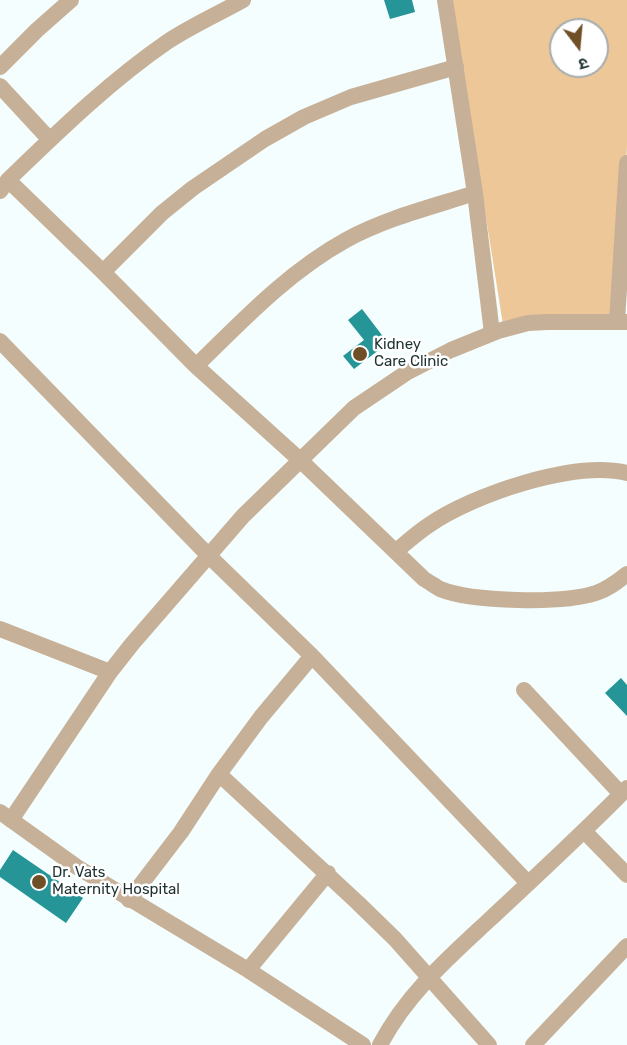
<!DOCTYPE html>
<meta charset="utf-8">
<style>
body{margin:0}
#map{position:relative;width:627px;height:1045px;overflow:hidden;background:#f4fefe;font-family:Rubik,"Noto Sans Devanagari",sans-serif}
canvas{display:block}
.north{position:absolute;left:549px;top:18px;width:60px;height:60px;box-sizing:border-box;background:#fff;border:2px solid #a5adad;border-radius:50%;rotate:164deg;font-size:16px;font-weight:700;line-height:24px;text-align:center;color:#1f3232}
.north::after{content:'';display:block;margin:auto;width:21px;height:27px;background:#6f4f25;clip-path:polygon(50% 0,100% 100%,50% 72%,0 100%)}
</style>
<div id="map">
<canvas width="627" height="1045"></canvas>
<div class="north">उ</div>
</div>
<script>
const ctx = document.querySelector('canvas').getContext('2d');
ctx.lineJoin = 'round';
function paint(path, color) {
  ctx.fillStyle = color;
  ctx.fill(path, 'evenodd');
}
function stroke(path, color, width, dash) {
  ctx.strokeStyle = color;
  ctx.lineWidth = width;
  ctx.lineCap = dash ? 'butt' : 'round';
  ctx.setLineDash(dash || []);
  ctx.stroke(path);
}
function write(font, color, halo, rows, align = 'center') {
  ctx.font = font + ' Rubik,sans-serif';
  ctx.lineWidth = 5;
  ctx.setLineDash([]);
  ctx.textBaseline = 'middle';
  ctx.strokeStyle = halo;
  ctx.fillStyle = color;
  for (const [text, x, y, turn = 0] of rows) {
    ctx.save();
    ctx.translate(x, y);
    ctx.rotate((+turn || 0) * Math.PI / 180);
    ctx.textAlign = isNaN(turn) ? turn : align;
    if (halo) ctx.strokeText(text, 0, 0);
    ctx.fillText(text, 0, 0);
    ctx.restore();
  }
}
const green = new Path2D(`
 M449 0H627V147L617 321 504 331 461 60ZM561 30H597V66H561Z`);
const building = new Path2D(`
 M384 0H412L415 12 390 19Z
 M362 309 388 343 354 369 343 356 364 340 348 320Z
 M621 678 627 685V716L605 693Z
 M13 850 83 898 66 923 0 877V870Z`);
const street = new Path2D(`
 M445 0 475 193 492 333
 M0 67 37 30 71 0
 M0 86 50 140
 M8 180 103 272 196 366 300 460 424 579C429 582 435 586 440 589 472 602 563 604 596 593 608 589 617 582 627 574
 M0 191 8 180C59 131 109 82 167 42 191 26 218 14 243 0
 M103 272 162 213 193 188 265 139 304 117 351 97 456 67
 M617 321 627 163
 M0 341 208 555 312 656 528 883
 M196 366C242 321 288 272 346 240 386 218 432 207 475 193
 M396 551C406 543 417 533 429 525 472 495 574 460 627 473
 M0 629 110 672
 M524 690 621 794
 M219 774 358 903 395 939 489 1045
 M0 812 77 867 248 970 363 1045
 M11 820 110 672 132 644 243 516 354 408 406 373 451 350 498 331 528 323 547 322H627
 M584 831 627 875
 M129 900 181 832 219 774 261 717 312 656
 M248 970 328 873
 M380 1045C406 995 447 959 488 921 535 877 582 834 627 788
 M533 1045 627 946`);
const markers = [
 [360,354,8,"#6f4f25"],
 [39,882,8,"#6f4f25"]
];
const poiNames = [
 ["Kidney",374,345],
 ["Care Clinic",374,362],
 ["Dr. Vats",52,873],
 ["Maternity Hospital",52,890]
];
paint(green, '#eec799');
paint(building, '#259597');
stroke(street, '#c6b097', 16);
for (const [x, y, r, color] of markers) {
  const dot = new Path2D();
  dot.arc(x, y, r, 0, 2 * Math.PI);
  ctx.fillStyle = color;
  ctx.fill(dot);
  stroke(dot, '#fff', 2);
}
write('15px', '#1f3232', '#fff', poiNames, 'left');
</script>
